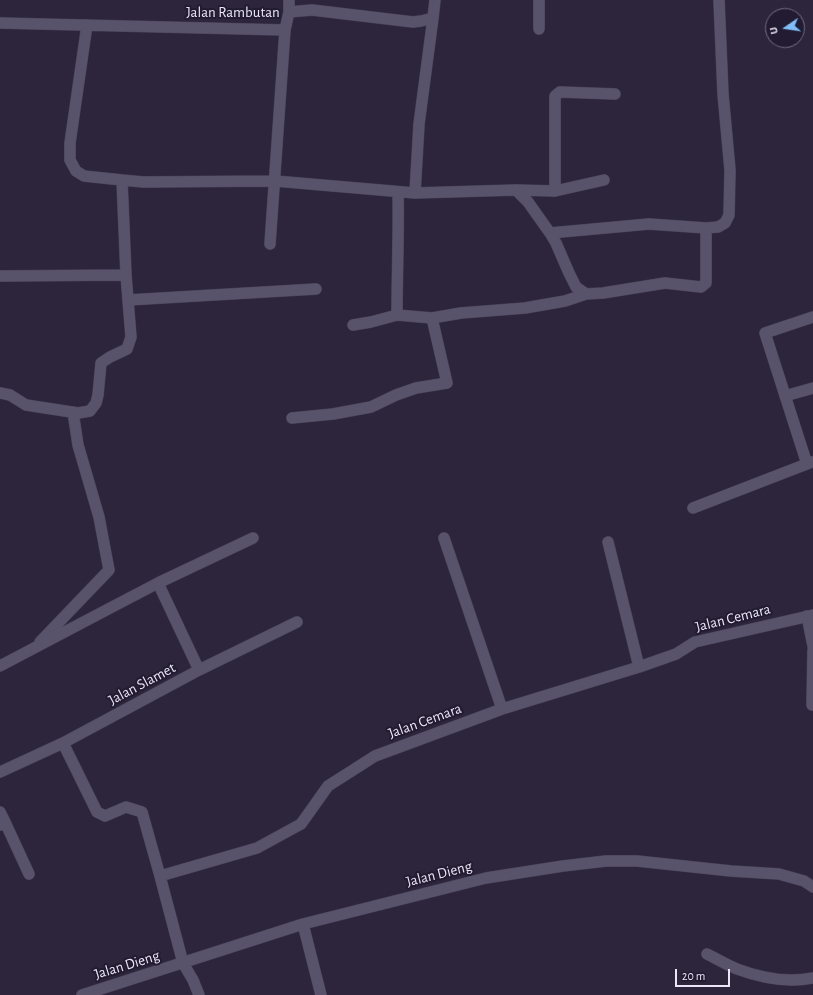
<!DOCTYPE html>
<style>
body{margin:0}
#map{position:relative;width:813px;height:995px;overflow:hidden;background:#2c253c;font-family:"Alegreya Sans",sans-serif}
canvas{display:block}
.north{position:absolute;left:765px;top:8px;width:40px;height:40px;box-sizing:border-box;background:#221b31;border:1px solid #726c80;border-radius:50%;rotate:257deg;font-size:11px;font-weight:700;line-height:16px;text-align:center;color:#eae6f6}
.north::after{content:'';display:block;margin:auto;width:14px;height:18px;background:#7ebef9;clip-path:polygon(50% 0,100% 100%,50% 72%,0 100%)}
.scale{position:absolute;left:675px;top:969px;width:55px;height:18px;box-sizing:border-box;border:2px solid #eae6f6;border-top:0;padding-left:5px;font-size:12px;line-height:14px;white-space:nowrap;color:#eae6f6;-webkit-text-stroke:3px #221b31;paint-order:stroke}
</style>
<div id="map">
<canvas width="813" height="995"></canvas>
<div class="north">U</div>
<div class="scale">20 m</div>
</div>
<script>
const ctx = document.querySelector('canvas').getContext('2d');
ctx.lineJoin = 'round';
function stroke(path, color, width, dash) {
  ctx.strokeStyle = color;
  ctx.lineWidth = width;
  ctx.lineCap = dash ? 'butt' : 'round';
  ctx.setLineDash(dash || []);
  ctx.stroke(path);
}
function write(font, color, halo, rows, align = 'center') {
  ctx.font = font + ' "Alegreya Sans",sans-serif';
  ctx.lineWidth = 4;
  ctx.setLineDash([]);
  ctx.textBaseline = 'middle';
  ctx.strokeStyle = halo;
  ctx.fillStyle = color;
  for (const [text, x, y, turn = 0] of rows) {
    ctx.save();
    ctx.translate(x, y);
    ctx.rotate((+turn || 0) * Math.PI / 180);
    ctx.textAlign = isNaN(turn) ? turn : align;
    if (halo) ctx.strokeText(text, 0, 0);
    ctx.fillText(text, 0, 0);
    ctx.restore();
  }
}
const service = new Path2D(`
 M807 616 813 646
 M812 705 813 650
 M707 954C717 959 727 965 737 969 761 978 787 983 813 978`);
const minor = new Path2D(`
 M289 12V0
 M0 23 285 30 289 12 312 10 413 22 421 21 433 18 435 0
 M87 25 70 143V160L76 171 84 176 122 180
 M539 29V0
 M516 190 555 191 604 180
 M555 191V96L560 92 615 94
 M415 193 419 124 433 18
 M550 233 556 243 569 273 576 287 586 294 603 293 665 283 701 287 706 283V228
 M270 244 285 30
 M0 276 126 275
 M128 300 316 289
 M397 315 432 318 461 313 525 308 565 301 586 294
 M353 325 371 322 397 315C397 274 399 233 398 192
 M0 393 10 395 26 405 78 413 90 411 96 403 98 395 101 363 110 357 127 349 131 337 128 300 126 275 122 180 143 182 275 181 415 193 516 190 528 202 550 233 649 224 706 228 718 227 725 223 729 215 730 170 723 94 719 0
 M785 396 813 388
 M292 418 333 414 371 407 396 395 416 388 447 383 432 318
 M807 464 765 333 813 317
 M693 508 812 462
 M444 538 502 709
 M608 542 639 667
 M158 583 199 670
 M40 642 109 570 99 517 78 445 73 412
 M0 666 114 606 158 583 253 538
 M63 743 97 812 105 816 126 807 142 812 160 876
 M0 772 63 743 199 670 297 622
 M0 812 5 822 0 825
 M5 822 29 874
 M303 924 321 995
 M82 995 303 924 486 878 563 866 606 861H637L731 871 779 874 804 881 813 887
 M199 995 193 980 183 963 160 876 257 848 301 824 328 786 375 756 502 709 639 667 676 654 695 642 813 615`);
const streetNames = [
 ["Jalan Rambutan",233,12],
 ["Jalan Cemara",733,618,-14],
 ["Jalan Slamet",142,684,-28],
 ["Jalan Cemara",425,721,-20],
 ["Jalan Dieng",439,874,-14],
 ["Jalan Dieng",127,965,-17]
];
stroke(service, '#484155', 12);
stroke(minor, '#484155', 12);
stroke(service, '#59526b', 11);
stroke(minor, '#59526b', 11);
write('15px', '#eae6f6', '#221b31', streetNames);
</script>
